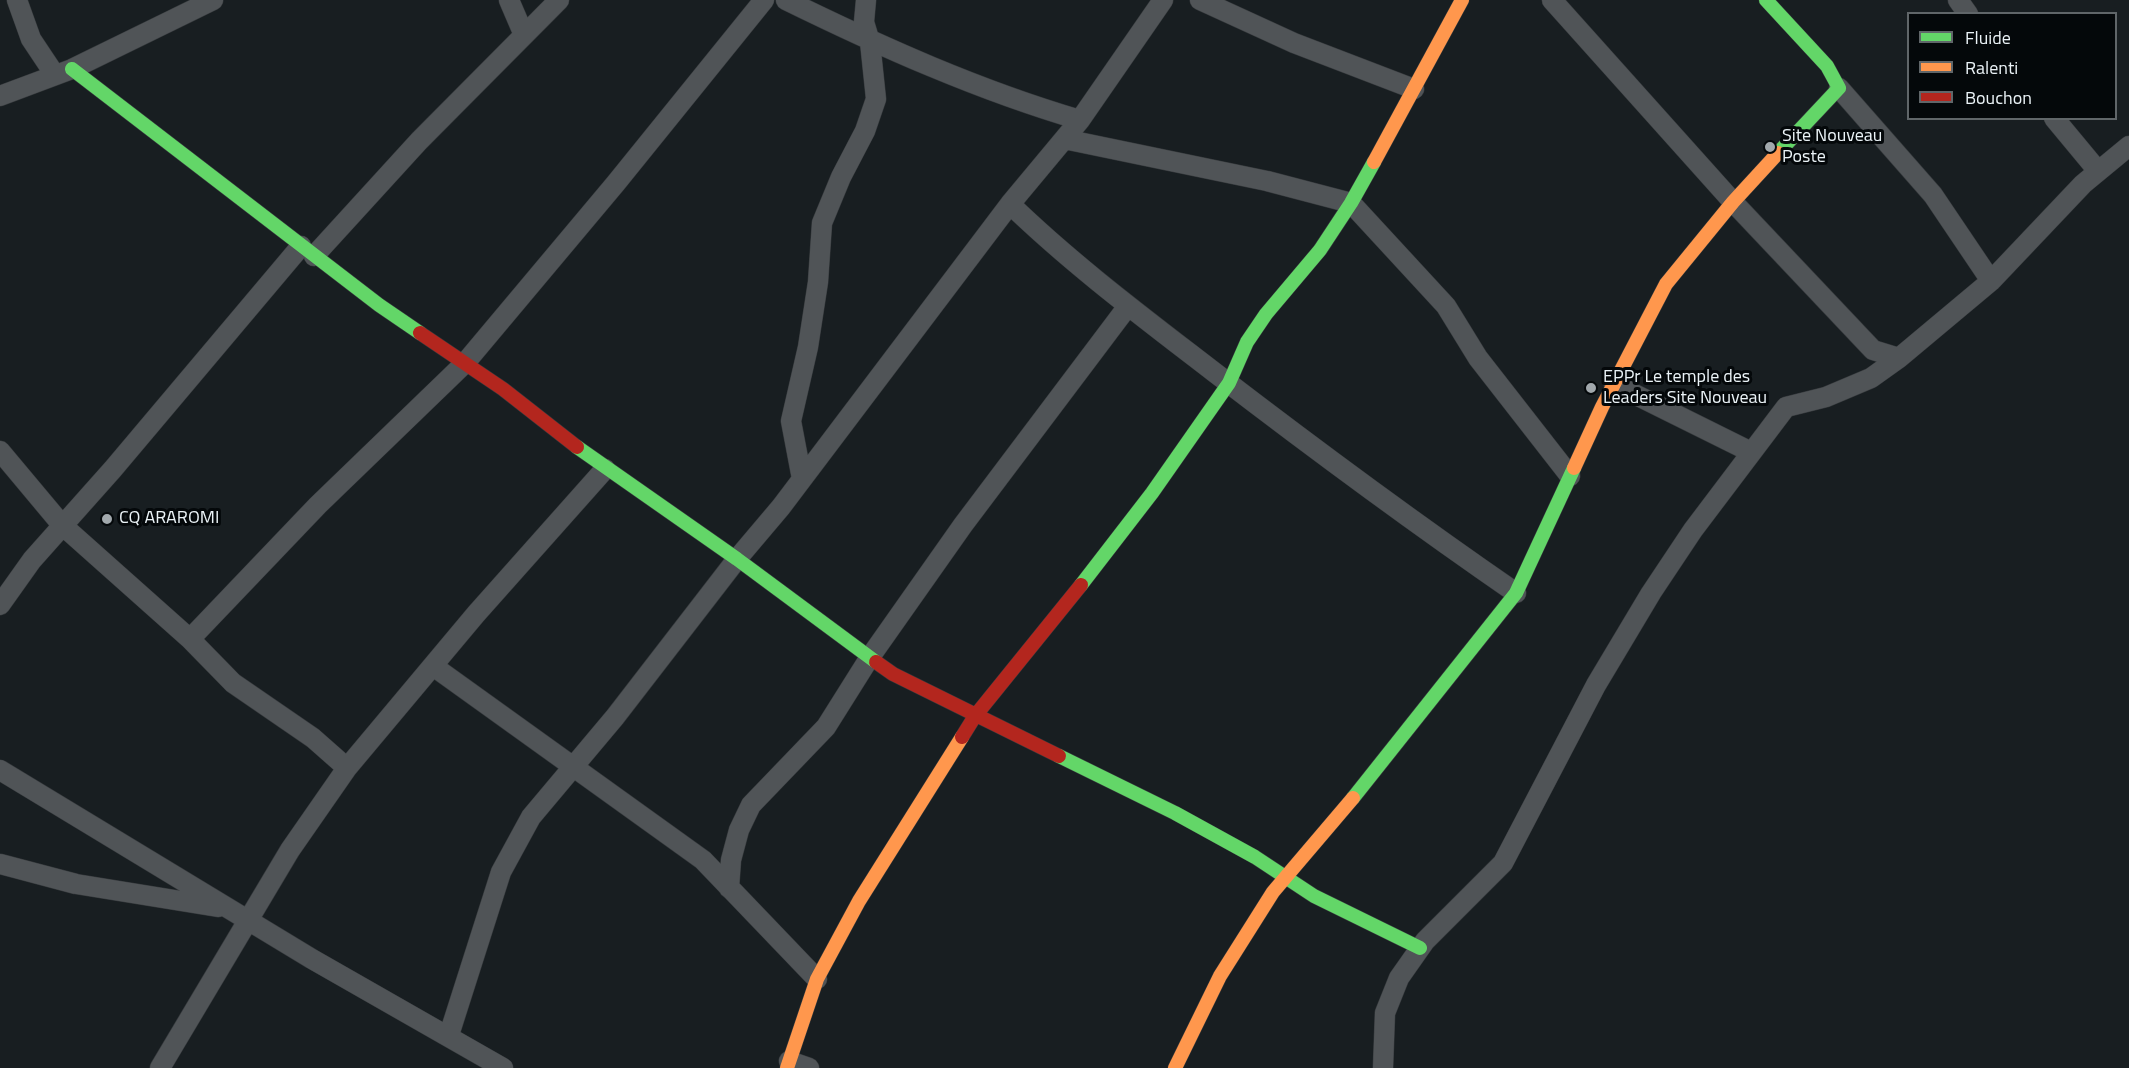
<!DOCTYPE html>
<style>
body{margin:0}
#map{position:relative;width:2129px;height:1068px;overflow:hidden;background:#181e21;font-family:"Titillium Web",sans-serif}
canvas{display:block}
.legend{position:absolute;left:1907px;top:12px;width:210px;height:108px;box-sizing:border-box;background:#04080a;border:2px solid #606669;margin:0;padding:8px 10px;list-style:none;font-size:18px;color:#ebf3f7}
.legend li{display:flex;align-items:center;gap:12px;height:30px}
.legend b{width:30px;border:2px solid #606669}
</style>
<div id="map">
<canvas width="2129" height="1068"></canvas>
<ul class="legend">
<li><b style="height:8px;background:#63d668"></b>Fluide</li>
<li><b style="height:8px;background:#ff974d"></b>Ralenti</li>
<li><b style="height:8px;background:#b3261e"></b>Bouchon</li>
</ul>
</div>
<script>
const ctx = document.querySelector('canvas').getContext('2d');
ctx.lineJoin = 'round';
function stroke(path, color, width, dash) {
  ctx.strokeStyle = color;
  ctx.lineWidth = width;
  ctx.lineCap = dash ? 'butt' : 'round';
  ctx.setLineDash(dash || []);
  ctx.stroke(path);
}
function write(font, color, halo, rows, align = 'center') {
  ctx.font = font + ' "Titillium Web",sans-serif';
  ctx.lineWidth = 6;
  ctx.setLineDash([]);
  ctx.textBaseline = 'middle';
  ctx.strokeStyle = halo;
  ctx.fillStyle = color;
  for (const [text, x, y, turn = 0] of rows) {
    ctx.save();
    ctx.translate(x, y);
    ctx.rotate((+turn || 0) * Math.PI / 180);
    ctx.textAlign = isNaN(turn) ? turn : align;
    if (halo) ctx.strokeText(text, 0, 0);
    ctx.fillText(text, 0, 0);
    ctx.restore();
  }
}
const street = new Path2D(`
 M17 0 31 39 55 75
 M509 0 524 35
 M786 0C882 47 978 90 1080 120
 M1200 0 1294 43 1414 89
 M1552 0 1733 202 1873 350 1899 358
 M1958 0 1968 14
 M1839 88 1933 195 1991 281
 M0 96 72 69 213 0
 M2054 118 2098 171
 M1064 139 1267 181 1351 203 1446 306 1478 358 1570 476
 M1010 204C1073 265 1144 318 1214 372 1313 448 1413 522 1516 593
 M314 256 419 141 559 0
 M1614 384 1751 452
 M0 451 62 525 190 639 233 683 313 738 347 768
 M802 479 791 421 808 347 818 282 822 223 841 177 865 131 876 99 870 42 864 22 866 0
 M0 605 32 560 113 469 301 246
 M190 639 318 505 465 363 616 183 764 0
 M433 666 703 860 817 979
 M0 770 312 959 503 1068
 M0 864 76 884 218 907
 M729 888 731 860 739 830 751 805 826 727 870 657 963 525 1128 306
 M449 1035 501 872 531 817 615 717 737 559 781 507 1010 204 1080 120 1163 0
 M789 1061 809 1068
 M160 1068 290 850 347 768 476 614 605 469
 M1383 1068 1385 1013 1399 978 1425 941 1503 863 1596 685 1651 593 1693 530 1786 407 1826 397 1871 378 1899 358 1991 281 2083 184 2129 146`);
const fast = new Path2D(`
 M1766 0 1827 66 1839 88 1778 153
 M72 69 379 305 420 333
 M577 447 737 559 876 662
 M1081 585 1152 493 1229 383 1247 342 1266 314 1320 250 1351 203 1374 162
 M1059 756 1175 813 1255 857 1314 896 1420 948
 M1353 798 1516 593 1574 468`);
const slow = new Path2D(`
 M1374 162 1462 0
 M1574 468 1602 407 1666 284 1733 202 1778 153
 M787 1068 817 979 859 901 962 737
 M1175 1068 1220 976 1273 892 1353 798`);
const jam = new Path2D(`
 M420 333 503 389 577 447
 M876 662 893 674 1059 756
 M962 737 975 716 1081 585`);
const markers = [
 [1770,147,6,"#a1a8ac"],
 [1591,388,6,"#a1a8ac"],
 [107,519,6,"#a1a8ac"]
];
const poiNames = [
 ["Site Nouveau",1782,137],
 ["Poste",1782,158],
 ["EPPr Le temple des",1603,378],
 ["Leaders Site Nouveau",1603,399],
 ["CQ ARAROMI",119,519]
];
stroke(street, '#363a3d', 21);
stroke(fast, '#363a3d', 15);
stroke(slow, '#363a3d', 15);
stroke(jam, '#363a3d', 15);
stroke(street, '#505457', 20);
stroke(fast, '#63d668', 14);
stroke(slow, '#ff974d', 14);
stroke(jam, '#b3261e', 14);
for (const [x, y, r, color] of markers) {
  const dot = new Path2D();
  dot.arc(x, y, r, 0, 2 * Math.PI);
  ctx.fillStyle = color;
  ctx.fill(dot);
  stroke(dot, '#04080a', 2);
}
write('18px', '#ebf3f7', '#04080a', poiNames, 'left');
</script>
